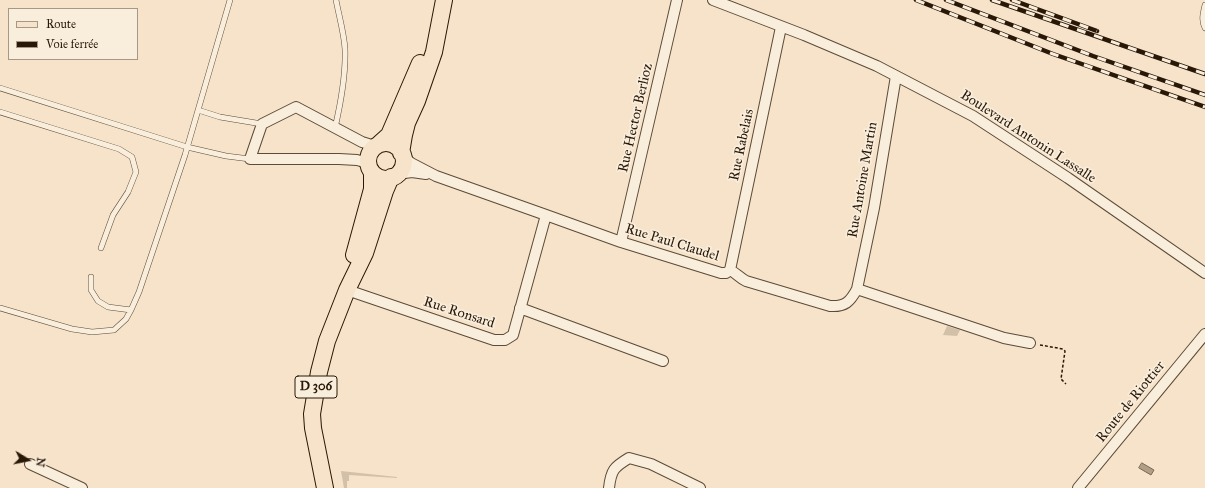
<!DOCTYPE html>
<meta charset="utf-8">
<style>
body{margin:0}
#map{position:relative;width:1205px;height:488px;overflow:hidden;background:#f6e3c9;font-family:"IM FELL Great Primer",serif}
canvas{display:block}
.legend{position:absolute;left:8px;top:8px;width:130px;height:52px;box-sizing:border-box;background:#f9eddc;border:1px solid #a69887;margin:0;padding:5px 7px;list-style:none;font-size:12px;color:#291807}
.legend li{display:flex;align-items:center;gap:8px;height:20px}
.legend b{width:20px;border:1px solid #a69887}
.north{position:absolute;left:8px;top:440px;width:40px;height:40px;-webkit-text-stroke:3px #f9eddc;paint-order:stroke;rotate:100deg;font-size:11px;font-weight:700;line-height:16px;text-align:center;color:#291807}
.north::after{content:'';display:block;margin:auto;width:14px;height:18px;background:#291807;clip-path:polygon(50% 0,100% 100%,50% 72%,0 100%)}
</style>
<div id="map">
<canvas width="1205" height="488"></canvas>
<ul class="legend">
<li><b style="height:5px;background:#f6e3c9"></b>Route</li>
<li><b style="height:5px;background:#291807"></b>Voie ferrée</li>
</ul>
<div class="north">N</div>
</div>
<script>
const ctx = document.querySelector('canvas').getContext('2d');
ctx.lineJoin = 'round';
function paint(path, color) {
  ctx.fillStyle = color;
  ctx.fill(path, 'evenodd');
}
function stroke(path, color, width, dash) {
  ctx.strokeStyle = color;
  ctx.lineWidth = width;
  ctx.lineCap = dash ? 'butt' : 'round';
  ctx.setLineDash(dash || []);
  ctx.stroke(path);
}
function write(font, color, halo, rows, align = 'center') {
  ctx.font = font + ' "IM FELL Great Primer",serif';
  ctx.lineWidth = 3.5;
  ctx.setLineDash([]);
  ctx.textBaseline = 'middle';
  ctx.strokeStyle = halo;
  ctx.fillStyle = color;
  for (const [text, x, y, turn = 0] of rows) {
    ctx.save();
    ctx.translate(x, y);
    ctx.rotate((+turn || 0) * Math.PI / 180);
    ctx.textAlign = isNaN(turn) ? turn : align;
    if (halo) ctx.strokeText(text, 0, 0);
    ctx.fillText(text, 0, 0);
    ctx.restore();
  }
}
const green = new Path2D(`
 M947 326 960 330 957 336 943 335Z
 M341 471 397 477V478L349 475V481H347V488H344Z`);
const water = new Path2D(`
 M1142 463 1154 470 1151 475 1139 468Z`);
const path = new Path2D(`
 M1040 345 1063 349 1065 351 1061 379 1066 384`);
const service = new Path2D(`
 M1205 5C1203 13 1201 21 1205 28
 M0 88 187 147 226 156 250 159
 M198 110 220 117 262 124
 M0 112 119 149 132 157 136 172 128 192 113 215 101 248
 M335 128C341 102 346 76 345 49 344 33 339 16 336 0
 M0 308 72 329 92 332 114 330 126 319 131 310 108 307 98 301 91 290V277
 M131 310 139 292 185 155 230 0`);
const minor = new Path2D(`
 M713 0 804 35 877 66 973 116 1068 178 1205 273
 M403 156 411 163 436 176 546 215 621 242 721 273H726L730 270
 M368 163 357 160 339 159H250L262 124 296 107 362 142 375 146
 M397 174 412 172 426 174
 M621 242 677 0
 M730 270C736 273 740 278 746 281L830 306C845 307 850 302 857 289L874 208 896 76
 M730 270 781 27
 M857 289 1004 338 1030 343
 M347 290 494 340H505L513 335 546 215
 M520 308 663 361
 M30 464 82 488
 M609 488C611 470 614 467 629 458L651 464 700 488
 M1078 488 1205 334`);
const primary = new Path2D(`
 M368 161a18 18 0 1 1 36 0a18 18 0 1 1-36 0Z
 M379 144 389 135 420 63
 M401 153 404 135 407 123 417 101 434 52 444 0
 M354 255 372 189V172
 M325 488 313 428 312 414 319 372 327 341 347 290 365 253 385 191 391 177`);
const rail = new Path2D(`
 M916 0 1053 54 1205 107
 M946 0 1093 56 1205 95
 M992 0 1205 74
 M1012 0 1097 31`);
const shields = [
 [316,387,42]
];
const shieldNames = [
 ["D 306",316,387]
];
const streetNames = [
 ["Rue Hector Berlioz",636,118,-77],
 ["Boulevard Antonin Lassalle",1028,137,33],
 ["Rue Rabelais",742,145,-78],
 ["Rue Antoine Martin",863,180,-80],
 ["Rue Paul Claudel",672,243,17],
 ["Rue Ronsard",459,313,18],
 ["Route de Riottier",1131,402,-51]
];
paint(green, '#d3c0a8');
paint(water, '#b09e87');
stroke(water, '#7a6854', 1);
stroke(service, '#5c4b38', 6);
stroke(minor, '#5c4b38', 12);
stroke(primary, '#291807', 18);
stroke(path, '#291807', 1.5, [3, 2]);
stroke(service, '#f9eddc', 5);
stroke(minor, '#f9eddc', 10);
stroke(primary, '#f6e3c9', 16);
stroke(rail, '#291807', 4.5);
stroke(rail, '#f9eddc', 3, [9]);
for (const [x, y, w] of shields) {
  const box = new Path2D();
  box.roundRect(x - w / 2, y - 11, w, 22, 3);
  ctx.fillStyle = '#f9eddc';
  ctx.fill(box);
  stroke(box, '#291807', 1);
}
write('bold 13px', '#291807', null, shieldNames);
write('14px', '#291807', '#f9eddc', streetNames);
</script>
